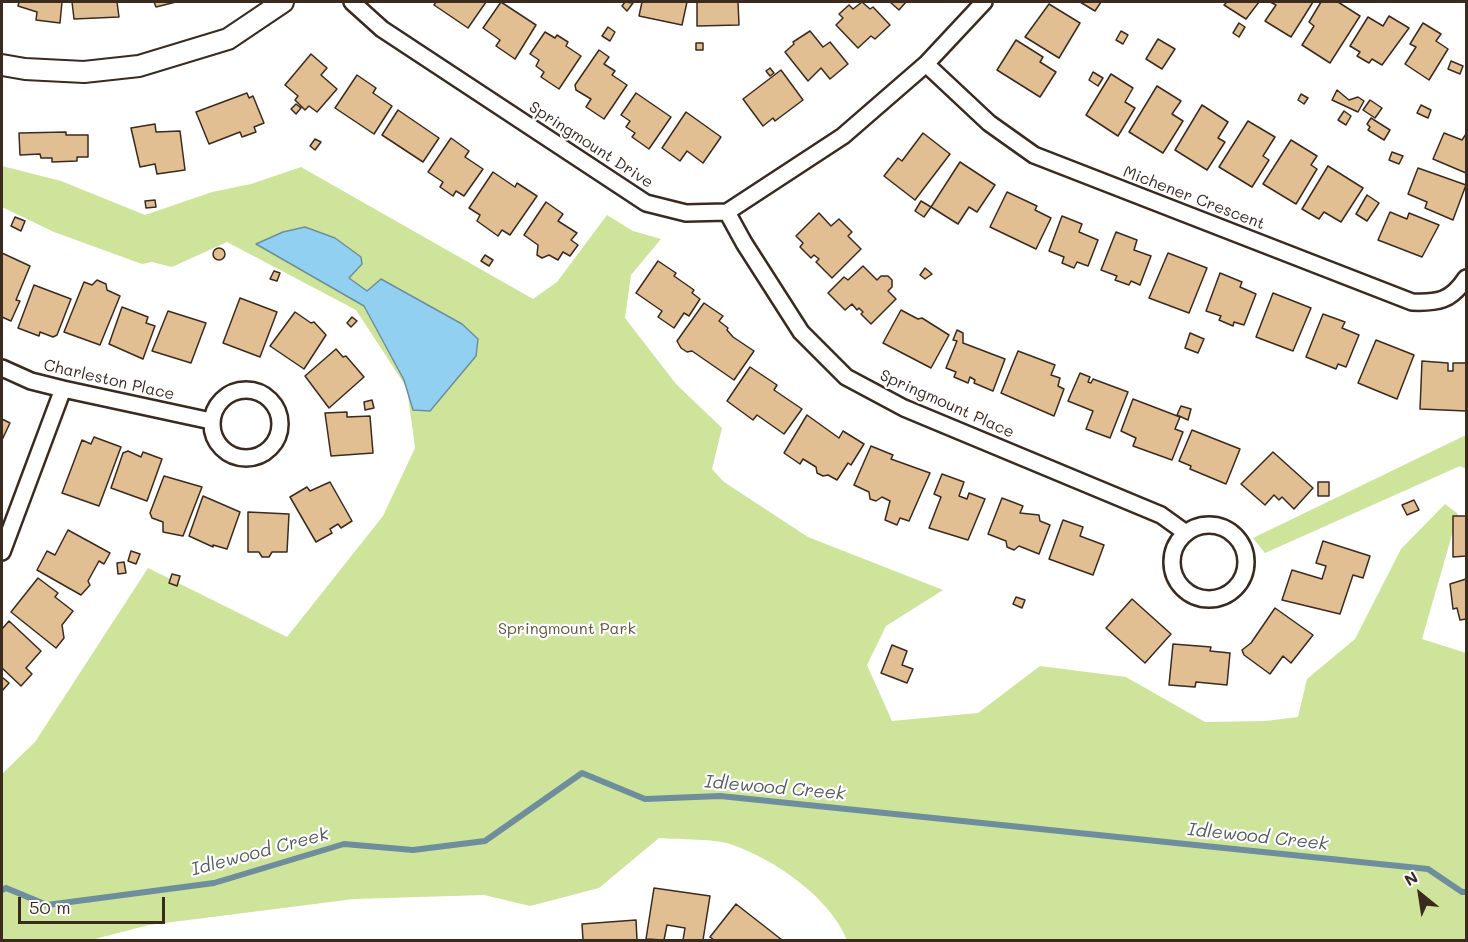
<!DOCTYPE html>
<style>
body{margin:0}
#map{position:relative;width:1468px;height:942px;overflow:hidden;background:#fff;font-family:Mali,sans-serif}
canvas{display:block}
.frame{position:absolute;inset:0;border:3px solid #3b2a1e;pointer-events:none}
.north{position:absolute;left:1390px;top:864px;width:60px;height:60px;-webkit-text-stroke:4px #fff;paint-order:stroke;rotate:330deg;font-size:16px;font-weight:700;line-height:24px;text-align:center;color:#3b2a1e}
.north::after{content:'';display:block;margin:auto;width:21px;height:27px;background:#3b2a1e;clip-path:polygon(50% 0,100% 100%,50% 72%,0 100%)}
.scale{position:absolute;left:18px;top:897px;width:147px;height:27px;box-sizing:border-box;border:3px solid #3b2a1e;border-top:0;padding-left:8px;font-size:18px;line-height:21px;white-space:nowrap;color:#3b2a1e;-webkit-text-stroke:4px #fff;paint-order:stroke}
</style>
<div id="map">
<canvas width="1468" height="942"></canvas>
<div class="frame"></div>
<div class="north">N</div>
<div class="scale">50 m</div>
</div>
<script>
const ctx = document.querySelector('canvas').getContext('2d');
ctx.lineJoin = 'round';
function paint(path, color) {
  ctx.fillStyle = color;
  ctx.fill(path, 'evenodd');
}
function stroke(path, color, width, dash) {
  ctx.strokeStyle = color;
  ctx.lineWidth = width;
  ctx.lineCap = dash ? 'butt' : 'round';
  ctx.setLineDash(dash || []);
  ctx.stroke(path);
}
function write(font, color, halo, rows, align = 'center') {
  ctx.font = font + ' Mali,sans-serif';
  ctx.lineWidth = 4.5;
  ctx.setLineDash([]);
  ctx.textBaseline = 'middle';
  ctx.strokeStyle = halo;
  ctx.fillStyle = color;
  for (const [text, x, y, turn = 0] of rows) {
    ctx.save();
    ctx.translate(x, y);
    ctx.rotate((+turn || 0) * Math.PI / 180);
    ctx.textAlign = isNaN(turn) ? turn : align;
    if (halo) ctx.strokeText(text, 0, 0);
    ctx.fillText(text, 0, 0);
    ctx.restore();
  }
}
const green = new Path2D(`
 M2 166 61 181 145 215 212 192 251 184 301 167 533 299 557 282 607 215 633 231 661 239 631 275 625 318 676 384 722 428 712 469 724 482 808 537 943 590 886 626 867 665 892 721 978 713 1040 666 1126 677 1205 722 1266 721 1298 717 1307 679 1355 639 1401 549 1445 504 1458 514 1422 639 1466 653V940H847C829 897 777 861 733 845 715 838 680 840 659 838L599 888 530 906 484 895 354 899 149 925 91 940H2V774L35 742 148 568 287 637 383 516 415 448 407 388 356 310 227 242 172 267 152 262 142 264 54 232 2 207Z
 M1466 435V469L1460 466 1265 553 1253 538Z`);
const water = new Path2D(`
 M305 227 335 238 361 257 362 264 349 278 367 291 381 279 462 324 478 339 476 356 430 411 413 410 404 380 364 306 256 244 283 232Z`);
const stream = new Path2D(`
 M2 890 6 888 47 905 214 883 344 844 413 850 485 841 582 773 645 799 720 796 1428 869 1462 892H1466`);
const building = new Path2D(`
 M19 2H62L60 23 36 20 37 12 18 6Z
 M72 2H117L119 17 74 19Z
 M154 2H176L156 7Z
 M436 2H486L468 28 434 5Z
 M501 2 536 25 515 59 496 46 500 40 483 28Z
 M625 2 633 3 627 11 622 6Z
 M642 2H687L682 25 639 16Z
 M697 2H738L739 25 697 26Z
 M862 2 870 9 873 7 890 25 875 39 871 36 858 48 836 25 843 18 839 14 849 5 853 9Z
 M890 2H906L899 10Z
 M1080 2H1101L1095 11Z
 M1227 2H1259L1246 19 1224 5Z
 M1270 2H1313L1291 37 1265 21 1276 5Z
 M1321 2H1338L1360 16 1330 63 1302 45 1314 26 1309 22Z
 M1049 4 1080 23 1059 58 1025 37Z
 M1389 16 1409 28 1382 65 1372 59 1369 63 1357 56 1360 52 1350 46 1368 17 1383 26Z
 M1239 23 1245 27 1239 37 1233 33Z
 M1423 23 1441 34 1436 41 1448 49 1429 80 1405 64 1416 47 1410 44Z
 M608 27 615 32 610 41 602 36Z
 M810 31 823 47 830 42 848 64 830 79 821 68 808 81 785 52 794 44 793 42Z
 M1121 31 1128 35 1123 44 1116 40Z
 M545 32 555 38 557 35 568 42 566 46 581 56 559 89 541 77 544 72 536 66 539 60 530 54Z
 M1158 39 1175 49 1162 69 1146 59Z
 M1016 40 1043 57 1040 62 1056 72 1040 97 997 70Z
 M696 43H703V50H696Z
 M599 50 609 57 604 64 615 71 612 75 627 85 604 119 586 107 591 99 576 90 575 85Z
 M311 54 327 68 321 75 337 89 317 112 309 106 305 110 295 100 298 96 285 85Z
 M1451 61 1463 66 1460 74 1448 69Z
 M770 68 774 73 770 76 766 71Z
 M781 70 803 100 775 121 773 118 763 126 743 99Z
 M1093 72 1103 78 1098 86 1089 80Z
 M1111 74 1133 88 1125 102 1135 108 1118 136 1086 115Z
 M357 75 376 88 373 93 392 106 374 134 335 108Z
 M1157 86 1181 101 1172 114 1183 121 1163 153 1129 132Z
 M1337 90 1349 100 1358 97 1364 101 1358 112 1332 100Z
 M247 93 249 98 253 96 264 123 254 127 256 132 242 137 240 132 209 144 196 112Z
 M636 93 671 117 649 149 632 137 635 133 626 127 630 121 621 115Z
 M1301 94 1308 98 1304 104 1298 100Z
 M1370 100 1382 108 1375 118 1363 110Z
 M296 104 301 108 296 114 291 109Z
 M1202 105 1228 122 1218 138 1225 142 1207 170 1175 150Z
 M1421 105 1431 110 1428 118 1417 113Z
 M398 110 439 138 423 162 382 135Z
 M1344 111 1351 116 1346 125 1338 120Z
 M686 112 721 137 703 163 687 151 680 161 662 148Z
 M1371 118 1390 130 1384 140 1368 130 1370 127 1367 124Z
 M1248 121 1275 137 1263 156 1269 160 1252 187 1219 167Z
 M155 124 156 132 180 131 185 170 157 174 155 164 140 167 131 128Z
 M66 132V135H88V157H77V161L52 162V158H41L40 154 20 155 19 133Z
 M923 133 950 154 915 200 884 176 898 158 902 161Z
 M1444 133 1462 140 1466 134V173L1433 159Z
 M451 138 469 151 465 157 483 169 464 196 456 191 453 196 440 187 443 182 428 172Z
 M315 139 321 142 315 150 310 146Z
 M1291 140 1317 156 1311 165 1317 169 1296 204 1263 184Z
 M1392 152 1403 156 1399 164 1389 160Z
 M960 162 995 185 977 212 969 207 958 224 931 207Z
 M1328 166 1363 188 1341 222 1324 212 1319 219 1302 209Z
 M1418 168 1466 185 1453 220 1425 208 1427 202 1408 194Z
 M493 172 515 187 517 183 537 196 510 235 502 230 498 236 477 221 480 215 469 208Z
 M1007 192 1037 206 1035 210 1051 218 1036 249 990 227Z
 M1367 195 1379 203 1367 221 1356 214Z
 M155 200 156 207 146 208 145 201Z
 M921 201 931 207 924 217 915 211Z
 M546 202 563 214 558 221 577 233 571 240 578 245 570 256 563 252 558 260 549 255 542 258 537 255 538 245 524 235Z
 M1390 212 1407 219 1409 213 1439 225 1422 257 1378 240Z
 M819 213 831 226 839 219 852 232 848 236 861 249 832 278 816 262 819 259 814 255 811 258 800 247 803 243 796 236Z
 M1062 216 1082 224 1079 232 1098 240 1088 266 1077 262 1074 268 1062 263 1064 257 1049 251Z
 M15 217 25 221 21 231 11 226Z
 M1116 232 1137 240 1134 250 1151 256 1140 285 1131 281 1129 285 1115 280 1117 276 1101 270Z
 M213 254a6 6 0 1 1 12 0a6 6 0 1 1-12 0Z
 M2 253 30 266 16 300 20 301 11 321 2 317Z
 M1168 253 1207 268 1189 313 1149 298Z
 M485 255 493 260 489 266 481 261Z
 M658 261 676 273 674 276 694 290 692 293 700 299 689 316 684 313 674 328 658 317 662 311 636 293Z
 M863 266 877 280 881 276H888L892 280V287L888 291 896 299 871 324 861 314 863 312 859 308 857 310 852 304 845 310 828 293 844 277 848 280Z
 M925 268 932 274 925 279 920 275Z
 M274 271 280 273 277 281 270 279Z
 M1220 273 1242 282 1240 287 1256 294 1244 325 1234 322 1233 326 1219 320 1221 316 1206 311Z
 M97 280 106 284 107 290 120 296 100 345 64 332 84 282 92 285Z
 M34 285 71 299 57 335 53 337 40 332 39 336 18 328Z
 M1273 293 1311 308 1293 351 1256 337Z
 M240 298 277 312 260 357 223 343Z
 M704 303 723 316 719 321 728 328 727 330 733 337 754 351 734 380 692 351 687 352 681 348 677 341Z
 M122 307 148 317 146 323 155 326 143 359 109 344Z
 M901 310 918 319 922 318 949 335 931 368 883 343Z
 M168 311 206 323 191 363 152 351Z
 M295 312 311 323 314 322 326 335 304 369 270 346Z
 M1323 314 1345 322 1342 328 1359 335 1346 367 1338 364 1336 369 1306 357Z
 M352 317 357 321 351 327 347 323Z
 M957 330 963 333V343L1005 359 993 391 974 383 975 380 970 377 968 383 954 377 956 372 946 368 957 341 953 340Z
 M1190 333 1204 339 1198 353 1185 348Z
 M1376 340 1414 355 1397 399 1358 383Z
 M336 349 343 357 346 356 364 377 329 408 305 376Z
 M1018 351 1055 365 1051 375 1060 378 1058 386 1064 389 1054 416 1001 393Z
 M1422 361 1448 363V371H1453V363H1466V411L1420 409Z
 M750 367 777 385 774 390 802 409 784 434 757 415 753 420 727 401Z
 M1080 373 1090 377 1088 382 1091 383 1093 379 1128 392 1110 438 1086 429 1093 411 1068 401Z
 M1133 399 1180 417 1175 429 1183 432 1172 460 1133 446 1136 438 1121 431Z
 M372 400 374 408 365 410 364 402Z
 M1181 406 1191 409 1188 420 1177 415Z
 M347 412V417L370 416 373 453 331 456 325 413Z
 M807 415 839 438 843 431 864 444 851 465 848 463 837 480 828 475 823 476 817 473 816 467 803 459 800 464 784 453Z
 M2 419 10 423 2 440Z
 M1192 430 1240 449 1226 484 1190 469 1191 466 1179 461Z
 M94 437 121 447 99 506 62 493 82 440 91 444Z
 M871 446 893 455 891 459 930 473 909 521 900 518 897 525 885 520 890 501 882 497 876 501 870 499 869 492 854 485Z
 M128 451 141 457 143 452 162 459 147 501 111 488 123 453Z
 M1273 452 1313 488 1294 509 1282 497 1279 500 1274 495 1265 505 1241 484Z
 M942 474 964 482 959 496 967 499 969 493 985 499 968 540 929 528 941 497 934 494Z
 M164 476 202 487 183 536 163 532V522L152 518 150 513Z
 M330 482 352 521 341 528 338 524 330 529 332 533 316 542 290 497 307 487 310 491Z
 M1318 482H1329V496H1318Z
 M203 496 240 512 227 549 213 545V547L189 536Z
 M1002 498 1023 506 1020 513 1039 515 1040 521 1050 525 1039 554 1019 546 1014 550 1007 547 1006 541 988 534Z
 M1414 500 1419 510 1407 515 1402 505Z
 M248 512 289 514 287 552H272L269 557H262L259 552H248Z
 M1453 516H1466V556L1453 557Z
 M1063 520 1083 527 1080 536 1104 545 1093 575 1049 559Z
 M68 530 110 553 104 564 99 561 88 581 90 585 81 595 37 570 47 551 55 555Z
 M1323 541 1370 556 1363 578 1353 575 1340 614 1282 600 1292 570 1322 579 1326 566 1316 563Z
 M131 551 140 554 136 564 128 561Z
 M124 562 126 573 118 574 117 563Z
 M172 574 180 576 177 586 169 583Z
 M38 578 58 593 55 597 73 611 62 625 64 638 56 648 11 612Z
 M1466 579V619L1460 620 1457 608 1453 609 1450 584Z
 M1016 597 1025 600 1022 608 1013 604Z
 M1132 599 1171 634 1145 663 1106 628Z
 M1275 608 1313 635 1291 663 1283 656 1270 674 1244 655 1242 650 1251 643Z
 M9 621 41 651 26 668 32 674 21 686 2 668V629Z
 M1173 644 1211 647 1210 651 1230 653 1227 685 1196 682 1195 687 1169 685Z
 M892 645 907 651 902 665 913 669 907 683 881 673Z
 M2 677 9 683 2 691Z
 M654 888 710 896 703 940H683L685 928 667 925 664 940 646 939Z
 M736 904 782 940H714L710 937Z
 M636 920 637 940H583L582 924Z`);
const minor = new Path2D(`
 M352 2 382 29 646 203 686 213 727 212 843 136 926 64 984 2
 M926 64 989 123 1034 155 1412 302C1438 303 1451 301 1466 278
 M727 212 744 243 801 332 846 377 904 408 1161 515 1186 533
 M2 368 31 381 63 389 211 421
 M212 424a34 34 0 1 1 68 0a34 34 0 1 1-68 0Z
 M1172 562a37 37 0 1 1 74 0a37 37 0 1 1-74 0Z
 M2 552 63 389`);
const tertiary = new Path2D(`
 M2 65 25 69 84 72 139 66 228 39 283 2`);
const streetNames = [
 ["Springmount Drive",591,145,33],
 ["Michener Crescent",1194,198,21],
 ["Charleston Place",109,380,13],
 ["Springmount Place",947,404,24]
];
const parkNames = [
 ["Springmount Park",567,629]
];
const waterNames = [
 ["Idlewood Creek",775,788,5],
 ["Idlewood Creek",1258,837,6],
 ["Idlewood Creek",260,852,-15]
];
paint(green, '#cde49a');
paint(water, '#92d0f2');
stroke(water, '#6f8e9d', 1.5);
stroke(stream, '#6f8e9d', 6);
paint(building, '#e2bf93');
stroke(building, '#3b2a1e', 1.5);
stroke(minor, '#3b2a1e', 20);
stroke(tertiary, '#3b2a1e', 24);
stroke(minor, '#fff', 15);
stroke(tertiary, '#fff', 20);
write('16px', '#3b2a1e', '#fff', streetNames);
write('16px', '#60583d', '#fff', parkNames);
write('italic 18px', '#555c5e', '#fff', waterNames);
</script>
